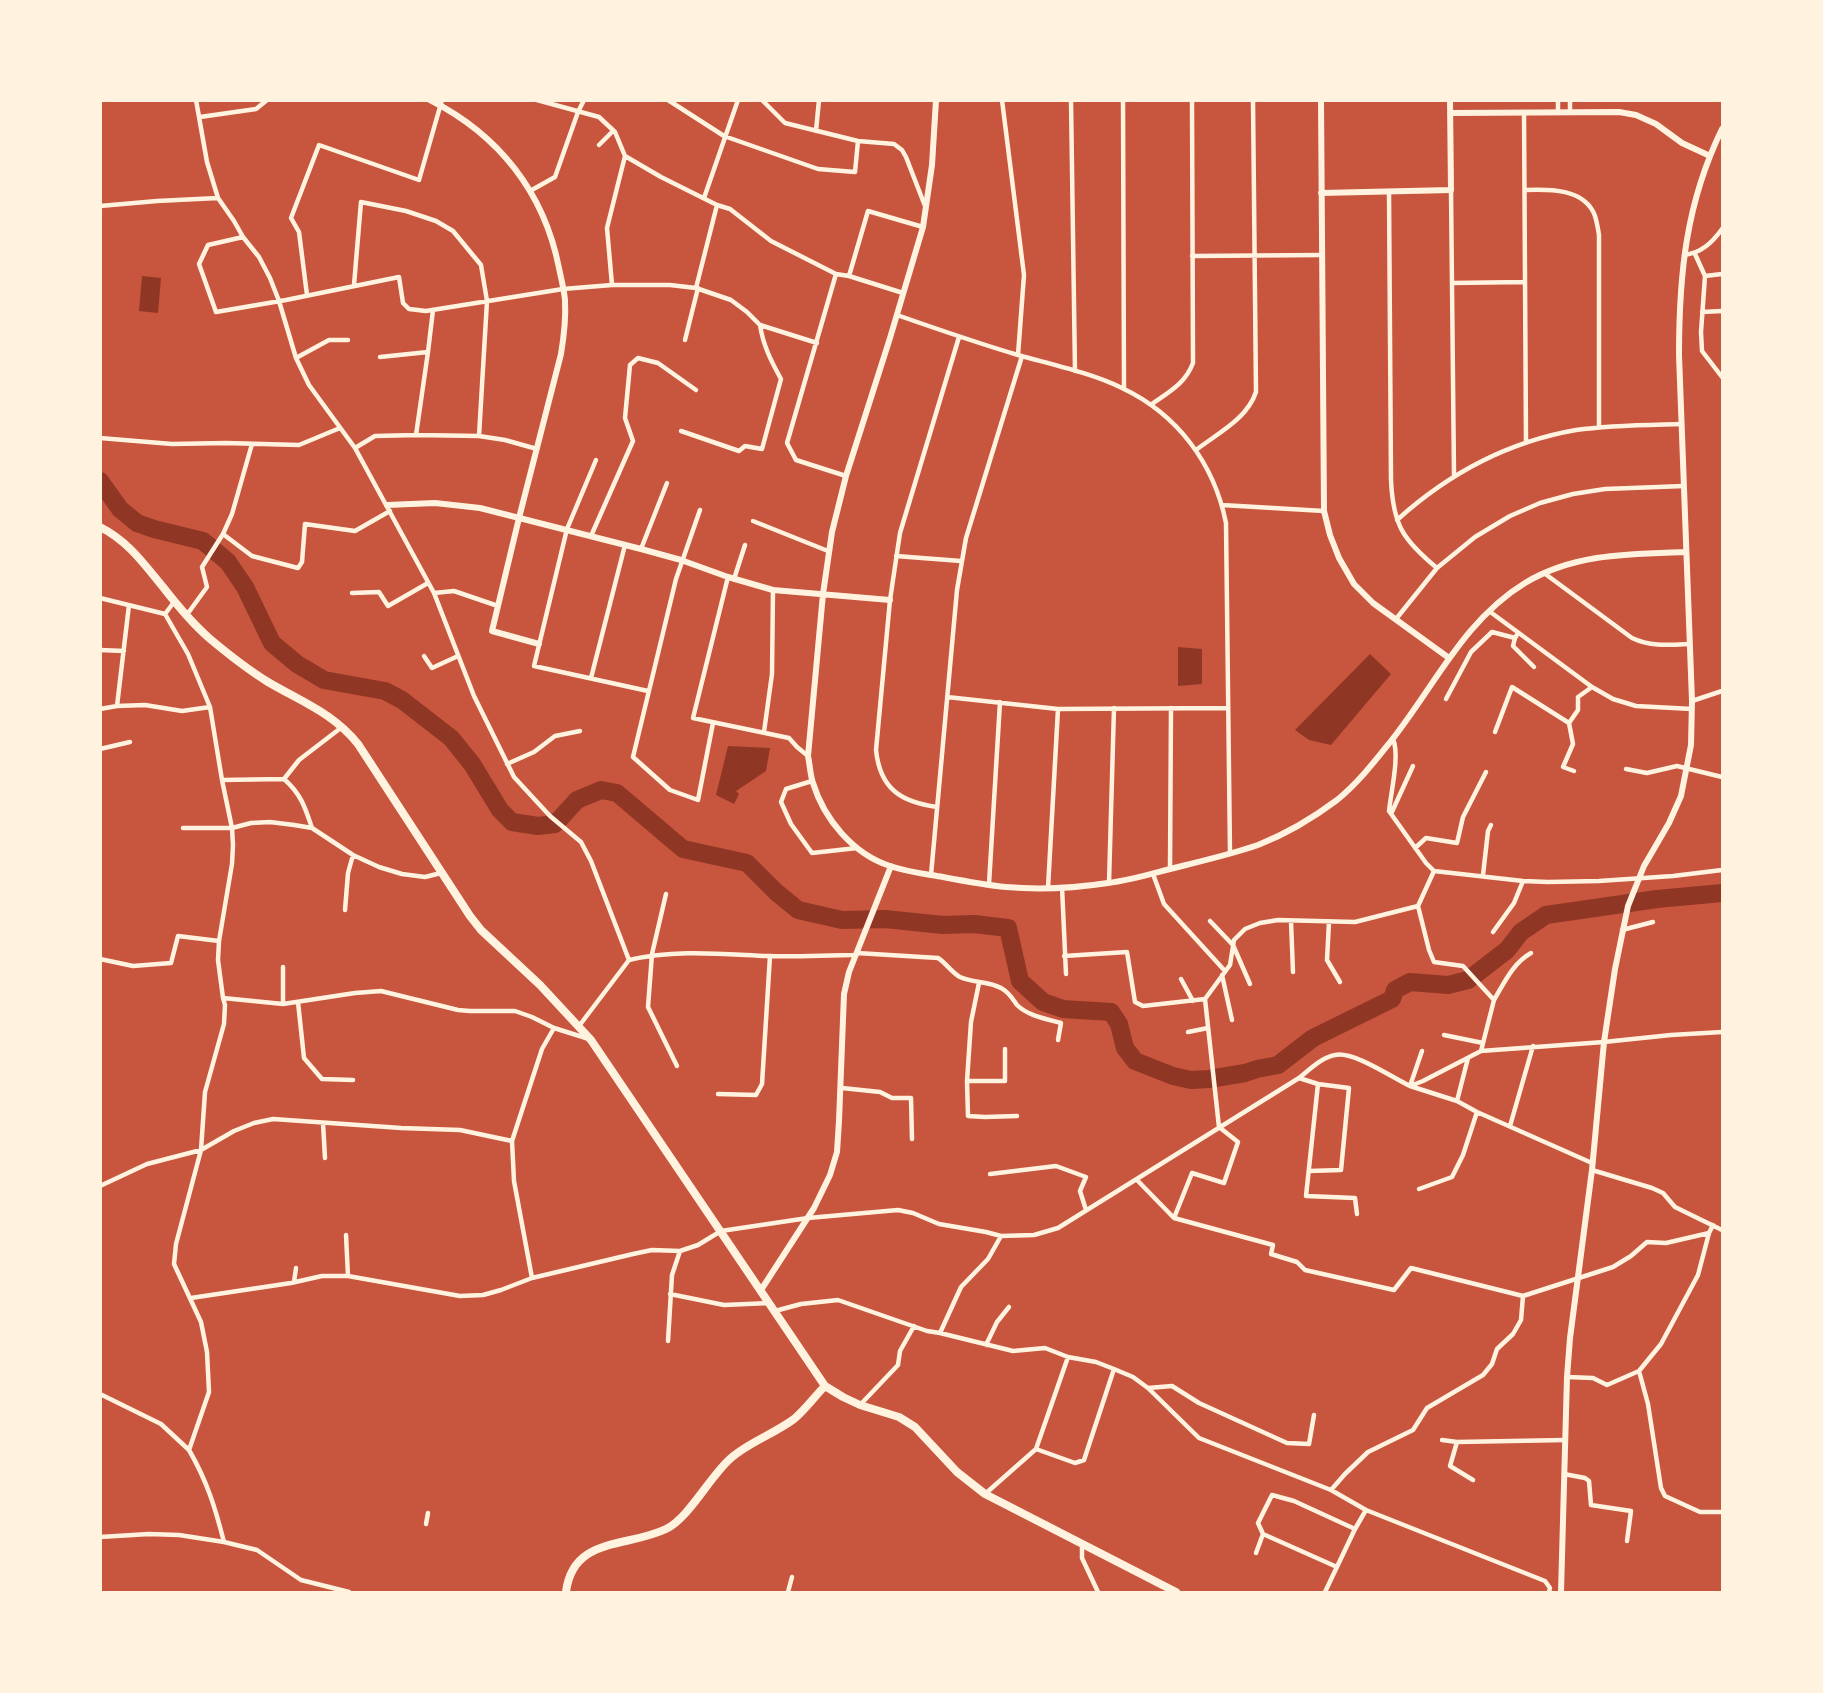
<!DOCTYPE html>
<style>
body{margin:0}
#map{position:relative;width:1823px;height:1693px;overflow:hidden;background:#c8553d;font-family:"Open Sans",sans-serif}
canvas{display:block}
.frame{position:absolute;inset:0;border:102px solid #fff3e0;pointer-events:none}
</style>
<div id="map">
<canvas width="1823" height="1693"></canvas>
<div class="frame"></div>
</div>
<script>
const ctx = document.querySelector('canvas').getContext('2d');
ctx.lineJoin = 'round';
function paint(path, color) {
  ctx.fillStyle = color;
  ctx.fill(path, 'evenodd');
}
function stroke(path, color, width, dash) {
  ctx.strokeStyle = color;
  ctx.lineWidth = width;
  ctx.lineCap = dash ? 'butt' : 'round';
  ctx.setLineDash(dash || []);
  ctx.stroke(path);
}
const water = new Path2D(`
 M142 276 161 278 158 313 139 311Z
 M1178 647 1202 649V684L1178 686Z
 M1370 654 1391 674 1331 745 1309 740 1295 730Z
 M728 746 770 748 766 771 736 791 739 794 734 804 716 795Z`);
const river = new Path2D(`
 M100 481 120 509 137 523 154 529 203 541 228 562 245 587 272 643 297 664 324 680 385 691 402 700 451 738 472 764 500 810 512 822 538 826 555 824 577 800 601 790 617 793 683 849 747 863 776 892 798 910 842 920 885 919 943 925 974 924 1008 928 1020 981 1043 1002 1063 1009 1111 1012 1119 1024 1125 1048 1135 1061 1173 1076 1191 1080 1209 1079 1245 1073 1257 1069 1278 1065 1313 1038 1392 999 1395 990 1410 982 1448 985 1468 980 1507 950 1521 932 1546 915 1657 899 1722 893`);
const minor = new Path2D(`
 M196 100 207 162 218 198 234 221 243 237 259 257 270 278 279 301 296 358 309 385 355 448 434 593 474 696 514 777 550 816 581 842 591 861 629 960
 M537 100 599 117 615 132 625 156 661 177 717 205 730 209 771 241 836 274 849 276 903 293
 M668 100 724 136 818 169 855 172 858 141
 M762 100 785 123 858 141 894 144 902 150 906 157 925 206
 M1002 100 1024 275 1018 355
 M1071 100 1075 371
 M1123 100 1124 388
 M1524 112 1526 442
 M1558 112V100
 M1570 112V100
 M200 117 256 109 267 100
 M816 131 819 100
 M599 145 613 131
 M1451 190 1454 475
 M1525 190C1548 189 1585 188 1595 216 1597 222 1598 229 1599 235V427
 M530 191 555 177 578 112 584 100
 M1389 191 1391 480C1393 525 1403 540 1437 568
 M704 198 738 100
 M100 206 157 201 218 198
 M243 237 208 245 199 264 216 312 286 300 399 277 403 303 409 309 426 311 563 289 612 285H670L696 288 731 300 747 312 760 325 817 343
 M1695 254 1705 276
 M1684 255C1701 253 1712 243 1722 229
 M1192 256 1322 255
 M836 274 787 443 796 460 846 476
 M1722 274 1705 276 1701 332 1702 351 1722 377
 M849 276 868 211 923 227
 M1452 283 1525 282
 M354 285 361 202 406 211 436 221 453 231 481 265 487 301 479 436 416 435
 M612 285 607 228 625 156
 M696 288 717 205
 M307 295 299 232 291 218 319 145 419 180 442 100
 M1702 312 1722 311
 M897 315C937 329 977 343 1018 355 1050 364 1092 373 1122 388 1177 414 1214 463 1226 523L1230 853
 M685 340 698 288
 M380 357 428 352
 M296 358 329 340H348
 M1152 404C1169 392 1185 384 1193 363L1192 100
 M681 431 739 451 745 446 762 449 781 379C771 361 763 345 760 325
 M479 436 505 440 537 449
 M100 438 172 444 226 443 299 445 340 428
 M355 448 375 436 416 435 428 352 433 310
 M1196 450C1218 433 1247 419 1256 392L1253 100
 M596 460 567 529 534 666 648 691
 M1222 505 1324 511
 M700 510 676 579 633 757 670 790 698 800 713 723
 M1397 520C1449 473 1507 442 1576 430 1611 425 1647 425 1682 424
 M753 521 828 551
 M223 534 252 556 298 568 302 562 305 524 355 531 390 511
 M591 536 633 441 625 418 630 365 638 358 658 363 696 390
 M641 549 667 483
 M896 556 961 561
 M1544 573 1632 638C1651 647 1669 645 1690 644
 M728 577 693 718 789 738 797 747 808 756
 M734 579 745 545
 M352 593 379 592 388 606 428 583
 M434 593 454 591 498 606
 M100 598 165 614
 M174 602 165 614 188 654 210 707 222 780 232 828 233 845 232 864 219 941 218 960 223 998 225 1005 224 1024 205 1092 201 1150 176 1244 174 1264 201 1322 207 1352 209 1392 189 1450C207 1481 215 1507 224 1542
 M1489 611 1592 687 1613 699 1636 706 1692 709
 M186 616 207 587 202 567 223 534 232 514 252 444
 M1396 619 1437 568 1475 537 1510 516 1540 503 1573 494 1605 489 1684 486
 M1515 638 1513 646 1534 667
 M100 650 124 651
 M424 656 432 668 458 656
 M591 678 625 545
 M947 697 1058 709 1228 708
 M1446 699 1471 652 1492 632 1515 638 1518 633
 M1692 701 1722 691
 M117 706 129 605
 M100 709 117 706 145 705 182 711 210 707
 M764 732 772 674 773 590
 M1495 732 1512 687 1569 723
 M1393 739C1400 755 1391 792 1389 811L1426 863 1434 871 1523 881 1548 882 1599 881 1673 876 1722 870
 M100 749 130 742
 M507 764 534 752 555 736 580 731
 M1626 769 1647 773 1677 766 1722 777
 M1574 771 1563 767 1573 744 1569 723 1578 710V697L1592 687
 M284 779 299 760 342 727
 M222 780 284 779C301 794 305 807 312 828
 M812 781 786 789 781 802 791 824 812 853 857 848
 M937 807C901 802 880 789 876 750L890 600 900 533 959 337
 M1391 814 1413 766
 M183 828H232L251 823 270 822 294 825 312 828 353 855 379 867 402 874 425 877 441 873
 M1415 848 1426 838 1457 843 1463 817 1486 772
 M1170 869 1171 708
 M1434 871 1418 906 1429 950 1434 962 1463 966 1494 1000 1481 1051
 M1153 874 1164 904 1225 971
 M931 875 957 590 966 538 1022 356
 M1483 875 1488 831 1491 825
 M1109 883 1114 708
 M989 884 1000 702
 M1062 887 1066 974
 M1048 888 1058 709
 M666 894 652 954 648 1007 677 1066
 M345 910 348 873 353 855
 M1210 921 1233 945 1250 984
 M1291 921 1293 972
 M1329 922 1327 960 1340 982
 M1622 930 1653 922
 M1493 932 1514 903 1523 881
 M857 953 938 958C946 963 952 973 960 977 973 983 989 981 1001 988 1009 992 1012 998 1017 1005 1028 1016 1047 1019 1061 1023L1058 1040
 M1064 956 1127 952 1135 1002 1143 1006 1205 999 1230 965 1234 940 1245 929 1260 923 1278 920 1355 922 1418 906
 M100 959 133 966 171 963 178 936 219 941
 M1222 975 1232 1020
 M1181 979 1193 1001
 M979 983 971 1022 967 1081 968 1116 985 1117 1017 1116
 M223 998 283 1004 355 993 381 991 458 1010 470 1011H515L532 1017 554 1028 589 1039
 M1494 1000C1504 983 1513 963 1531 953
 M298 1002 304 1058 322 1079 353 1080
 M283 1004V967
 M579 1026 629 960C675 949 721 954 768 956 797 957 826 955 856 955
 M1188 1032 1208 1028
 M1444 1035 1483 1043
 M1422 1051 1410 1086 1457 1101 1477 1112 1592 1163
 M1299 1078 1318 1084 1306 1196 1355 1198 1357 1214
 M967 1081H1005V1049
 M842 1088 880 1092 892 1098H911L912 1139
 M718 1094 756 1095 762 1084 770 956
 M1457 1101 1468 1058
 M323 1123 325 1158
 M1510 1126 1533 1046
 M1592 1170 1652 1188 1663 1193 1675 1207 1722 1230
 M1309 1171 1341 1170 1349 1088 1318 1084
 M990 1174 1056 1166 1086 1177 1080 1191 1086 1210
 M1137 1180 1174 1218 1273 1245 1271 1254 1297 1262 1305 1270 1394 1290 1411 1268 1523 1296 1613 1267 1631 1256 1647 1242 1666 1243 1709 1233
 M100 1186 147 1164 201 1150 234 1131 254 1123 273 1119 401 1128 460 1130 512 1141
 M1419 1189 1452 1177 1463 1155 1477 1112
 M1174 1218 1192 1173 1224 1183 1238 1142 1219 1127 1205 999
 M346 1235 348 1276
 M532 1278 514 1181 512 1141 542 1049 554 1028
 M294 1282 296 1268
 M670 1294 724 1305 770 1303
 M191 1298 291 1283 322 1276H348L460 1296 483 1295 501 1290 532 1278 633 1254 652 1250 680 1251 698 1245 721 1231 808 1218 898 1210 913 1213 939 1224 986 1232 1001 1236 1034 1235 1058 1228 1299 1078C1309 1070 1322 1057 1335 1055 1354 1051 1391 1077 1410 1086L1423 1081 1481 1051 1604 1042 1671 1035 1722 1032
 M775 1311 801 1304 838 1300 927 1331 940 1333 1013 1351 1045 1348 1068 1357 1096 1362 1114 1369 1133 1377 1148 1388 1199 1438 1331 1490 1366 1510 1545 1581 1550 1588 1549 1592
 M940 1333 961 1287 988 1259 1001 1236
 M668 1341 672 1275 680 1251
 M986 1345 997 1322 1009 1307
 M1639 1371 1648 1404 1661 1488 1665 1496 1700 1512H1722
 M1567 1377 1593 1378 1607 1385 1639 1371 1661 1344 1698 1275 1709 1233 1713 1225
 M1148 1388 1172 1386 1199 1403 1287 1443 1309 1444 1314 1415
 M100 1394 161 1424 189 1450
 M860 1405 898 1365 900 1351 914 1326
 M1442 1440 1457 1442
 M1036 1449 1075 1463 1084 1460 1114 1369
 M1564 1474 1585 1478 1589 1481 1591 1505 1631 1511 1627 1541
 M1473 1480 1450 1466 1457 1442 1565 1440
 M1331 1490 1345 1474 1368 1452 1413 1430 1427 1408 1483 1375 1492 1364 1497 1349 1513 1334 1521 1320 1523 1296
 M985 1494 1036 1449 1068 1357
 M426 1524 428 1513
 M100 1537 149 1534 179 1535 224 1542 257 1550 301 1580 349 1592
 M1082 1545V1558L1098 1592
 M1256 1553 1263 1534
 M1337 1567 1263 1534 1258 1523 1272 1495 1294 1501 1355 1529
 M788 1592 792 1577
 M1325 1592 1355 1529 1366 1510`);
const tertiary = new Path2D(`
 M430 100C499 135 544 192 559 268 561 278 564 289 565 300 566 318 564 336 561 354L519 518 492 631 539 644
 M936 100 932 165 923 227 890 338 846 476 832 532 823 594 808 756C810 765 810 774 813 783 824 819 853 854 890 866 907 872 926 874 943 877 964 881 985 885 1006 887 1039 890 1075 888 1108 883 1134 880 1160 871 1186 865 1210 859 1235 853 1258 845 1286 834 1313 818 1337 800 1358 783 1375 761 1391 741 1434 687 1464 620 1525 583 1575 553 1631 554 1686 552
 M1321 100 1324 511 1330 535 1339 558 1354 584 1373 603 1449 658
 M1450 113 1619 112 1636 115 1656 124 1682 143 1710 156
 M1321 193 1451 190 1450 100
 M387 505 435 503 480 508 641 549 681 560 728 577 773 590 890 600
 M761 1290 814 1208 830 1175 837 1152 839 1121 844 994 849 972 891 866
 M1561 1592 1567 1377 1570 1338 1592 1170 1604 1042 1615 969 1628 906 1644 866 1669 823 1681 796 1691 745 1692 701 1679 355C1679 274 1686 203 1722 129`);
const primary = new Path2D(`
 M100 527C128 541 144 564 163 587 177 605 192 623 209 638 228 654 247 669 268 682 302 702 333 713 358 744L470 916 481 930 540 985 591 1040 825 1386 843 1397 860 1405 899 1417 915 1427 957 1472 985 1494 1176 1592
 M566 1592C573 1536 627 1548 666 1529 689 1518 710 1476 731 1458 749 1442 774 1434 794 1419 805 1410 815 1396 825 1386`);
paint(water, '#8f3625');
stroke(river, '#8f3625', 18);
stroke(minor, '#fff3e0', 4.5);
stroke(tertiary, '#fff3e0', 6);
stroke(primary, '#fff3e0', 8);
</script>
